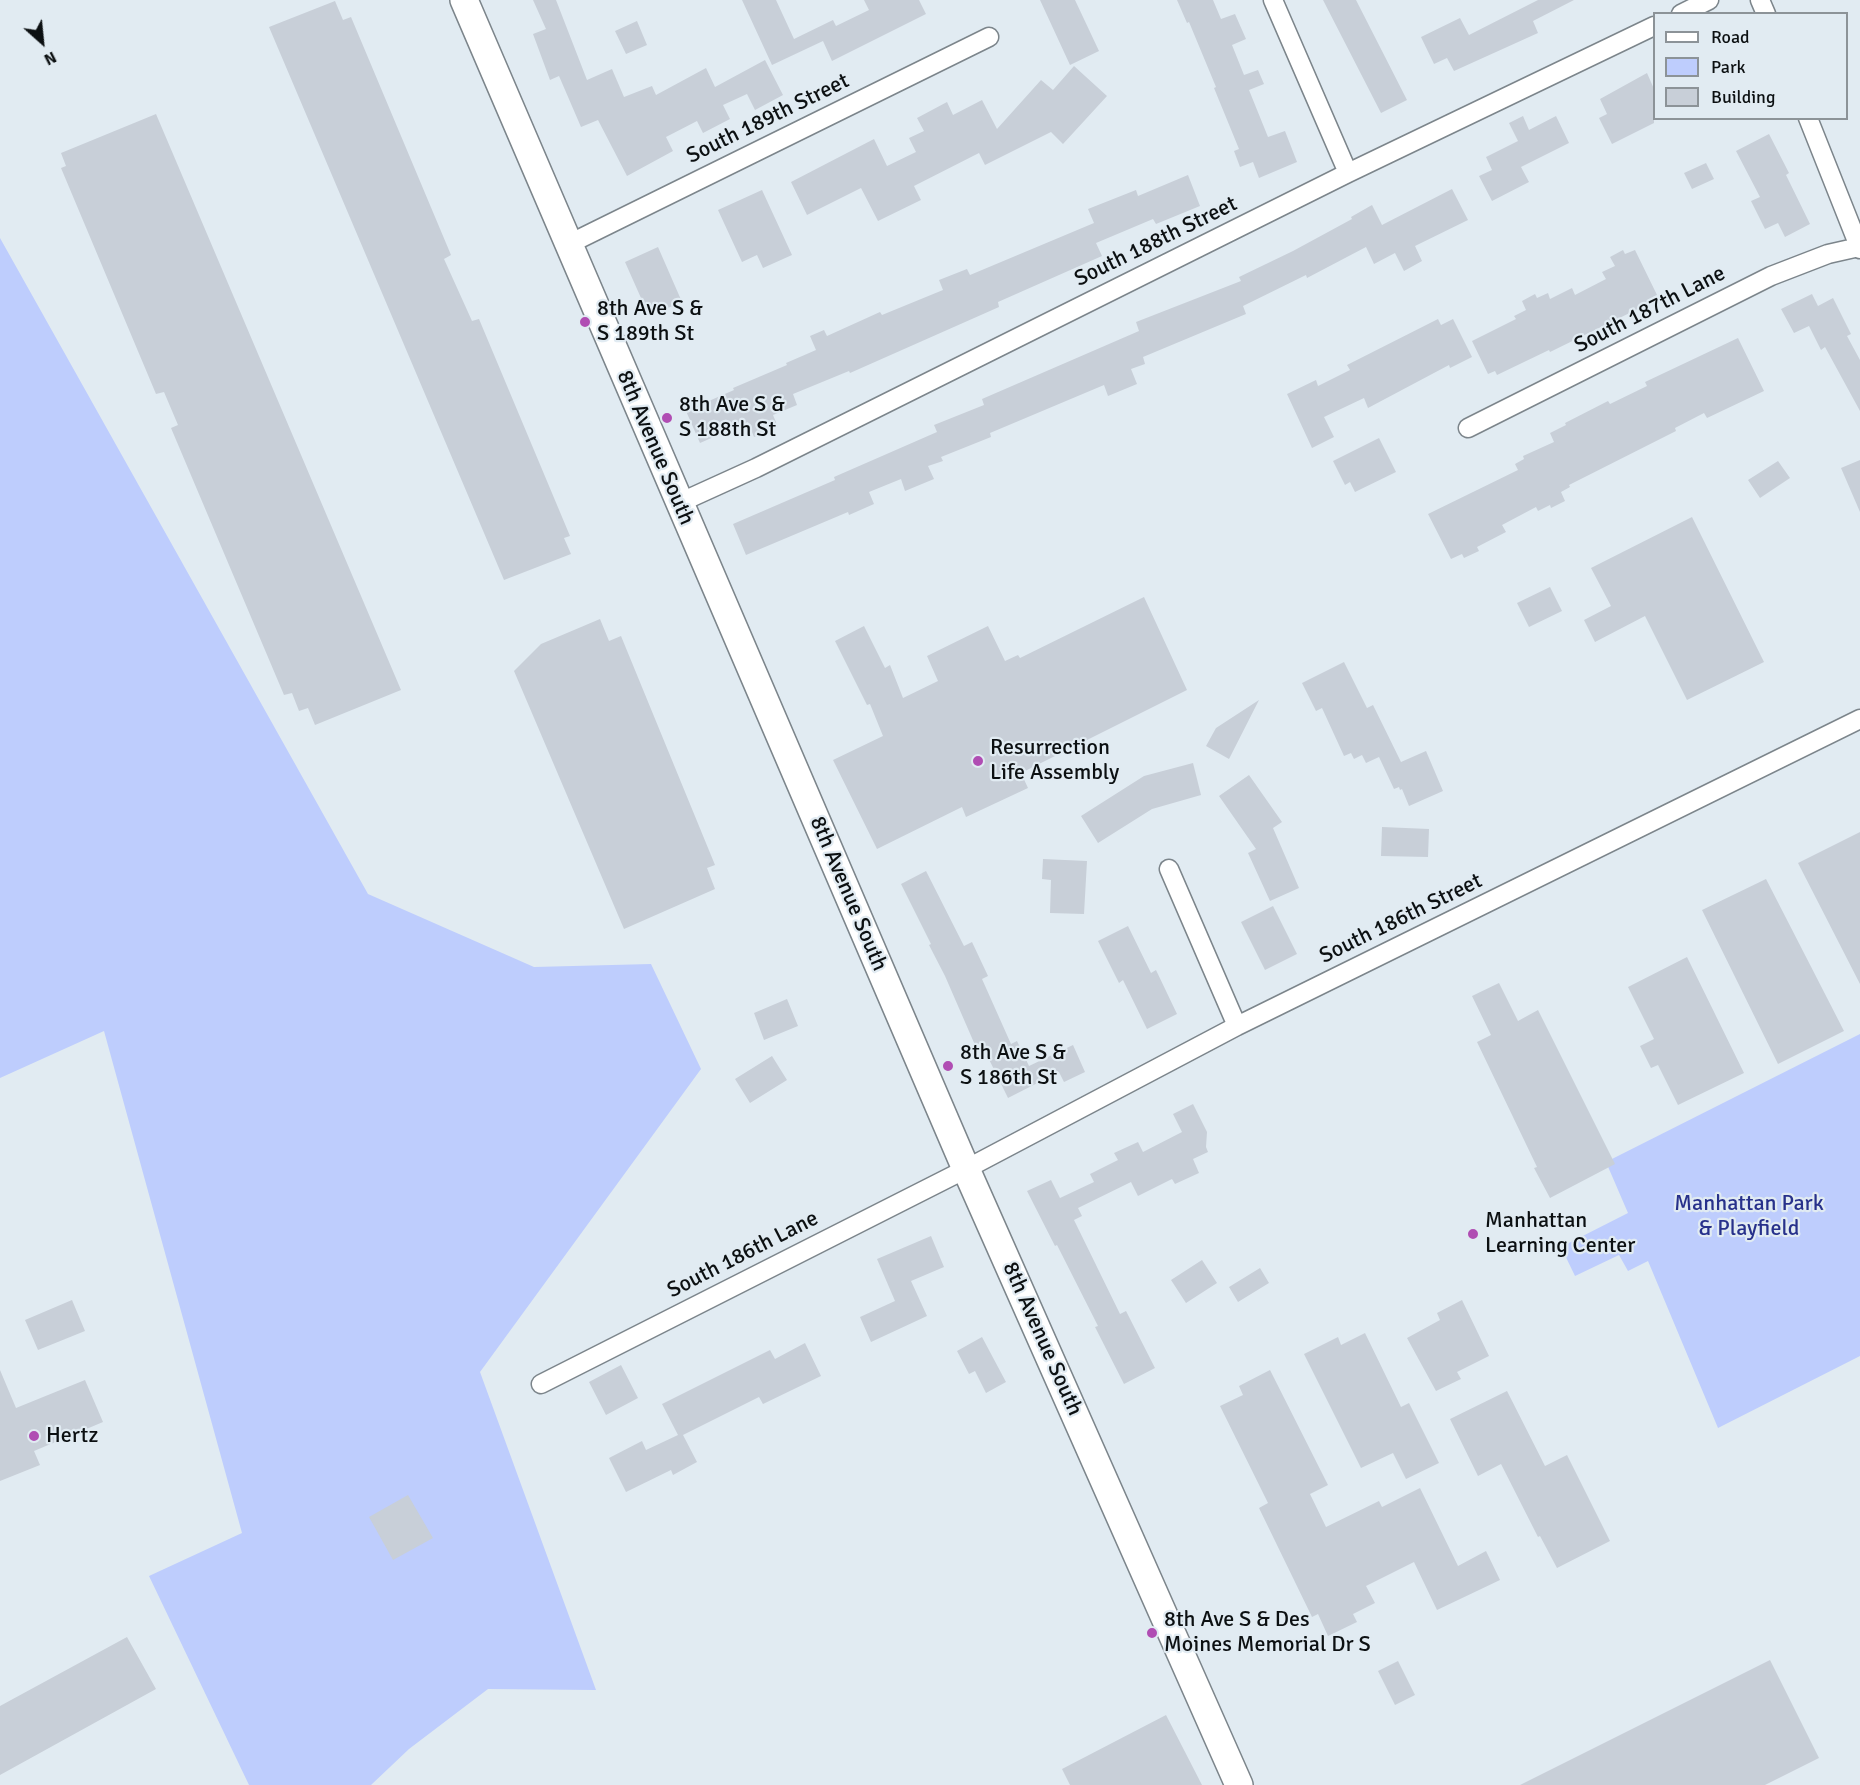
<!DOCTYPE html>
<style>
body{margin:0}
#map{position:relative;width:1860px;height:1785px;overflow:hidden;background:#e1ebf2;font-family:Signika,sans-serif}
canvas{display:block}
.legend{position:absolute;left:1653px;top:12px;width:195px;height:108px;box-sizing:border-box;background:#e1ebf2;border:2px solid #8c9398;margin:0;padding:8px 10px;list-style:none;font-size:18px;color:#0c1012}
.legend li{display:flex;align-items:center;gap:12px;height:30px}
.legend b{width:30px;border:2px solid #8c9398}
.north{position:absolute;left:12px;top:12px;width:60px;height:60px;-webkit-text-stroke:4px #e1ebf2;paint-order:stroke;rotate:153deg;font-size:16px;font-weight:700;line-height:24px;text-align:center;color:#0c1012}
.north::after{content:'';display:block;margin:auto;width:21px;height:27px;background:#0c1012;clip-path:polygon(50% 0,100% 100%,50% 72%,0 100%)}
</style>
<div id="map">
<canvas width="1860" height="1785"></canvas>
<ul class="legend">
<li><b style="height:8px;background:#fff"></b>Road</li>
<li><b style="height:16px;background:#becdfd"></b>Park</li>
<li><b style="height:16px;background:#c8cfd8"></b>Building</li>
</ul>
<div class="north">N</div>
</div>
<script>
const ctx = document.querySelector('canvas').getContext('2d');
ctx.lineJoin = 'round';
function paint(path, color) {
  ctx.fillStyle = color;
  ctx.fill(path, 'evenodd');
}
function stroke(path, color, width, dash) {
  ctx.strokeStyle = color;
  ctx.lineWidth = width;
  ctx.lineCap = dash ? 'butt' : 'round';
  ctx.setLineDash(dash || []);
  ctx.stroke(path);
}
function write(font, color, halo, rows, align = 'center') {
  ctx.font = font + ' Signika,sans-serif';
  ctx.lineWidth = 4.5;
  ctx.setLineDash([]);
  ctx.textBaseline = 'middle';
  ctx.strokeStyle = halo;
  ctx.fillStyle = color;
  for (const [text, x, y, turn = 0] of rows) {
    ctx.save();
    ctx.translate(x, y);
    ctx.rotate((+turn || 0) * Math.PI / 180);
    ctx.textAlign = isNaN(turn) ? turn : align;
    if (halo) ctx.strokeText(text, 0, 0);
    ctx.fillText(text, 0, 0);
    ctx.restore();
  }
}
const green = new Path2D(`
 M0 238 368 894 534 967 651 964 701 1069 480 1372 596 1690 488 1689 409 1749 371 1785H249L149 1576 242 1533 104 1031 0 1078Z
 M1860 1034V1356L1718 1428 1648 1261 1628 1271 1619 1255 1575 1276 1561 1247 1628 1213 1606 1162Z`);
const building = new Path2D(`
 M533 0H556L587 80 612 69 624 97 652 86 656 95 706 68 715 87 765 60 783 95 755 110 747 94 723 105 730 119 703 133 697 121 666 137 673 151 627 176 598 120 581 127 559 76 550 80 533 34 546 29Z
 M742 0H776L794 39 833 20 836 26 869 10 864 0H919L926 14 832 61 823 41 772 65Z
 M1040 0H1075L1099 51 1070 65Z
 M1177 0H1213L1221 19 1235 14 1246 39 1232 45 1244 75 1258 70 1264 84 1249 90 1268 137 1285 131 1297 162 1259 178 1253 162 1240 167 1234 151 1239 149 1214 88 1216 87 1189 22 1187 23Z
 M1323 0H1356L1407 100 1381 113Z
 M1538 0H1574L1533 21 1538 33 1454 71 1447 58 1434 64 1421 37 1460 18 1469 35Z
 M335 1 343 20 351 17 451 255 444 259 472 321 479 319 570 536 564 538 571 554 504 580 269 27Z
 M637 21 647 45 626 54 615 31Z
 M1074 66 1107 96 1063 144 1051 132 985 165 979 153 914 186 921 200 878 221 861 188 807 215 791 182 874 139 887 166 916 152 909 138 924 131 917 118 947 102 953 115 982 100 997 129 1041 80 1053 90Z
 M1647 73 1654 89V123L1612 144 1599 118 1607 114 1600 99Z
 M156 114 401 690 315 725 308 708 299 711 292 693 284 695 171 428 178 425 164 392 156 394 61 168 66 166 61 153Z
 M1523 116 1529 130 1556 116 1569 143 1521 167 1529 182 1492 201 1479 176 1492 170 1486 157 1518 141 1509 123Z
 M1769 134 1789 173 1786 175 1810 224 1785 237 1778 223 1765 229 1751 201 1760 197 1736 151Z
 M1706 163 1714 179 1692 189 1684 173Z
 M1188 175 1200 206 1156 224 1153 219 1096 243 1102 256 998 302 999 307 850 373 849 371 793 394 797 405 773 415 778 427 754 437 748 422 700 443 686 411 734 390 733 388 787 365 786 363 816 350 810 336 824 330 827 336 880 312 882 315 943 290 939 280 967 269 970 275 1094 223 1088 209 1136 190 1138 196Z
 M1452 189 1468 220 1415 246 1422 261 1404 271 1395 253 1374 264 1366 247 1307 278 1306 275 1243 306 1246 314 1143 357 1145 364 1131 369 1137 384 1108 396 1104 385 990 433 991 437 941 457 943 461 928 466 934 479 905 491 901 479 869 492 874 504 849 515 848 512 746 555 733 524 835 480 834 477 937 432 934 425 984 405 982 399 1139 331 1136 322 1241 281 1239 277 1293 251 1352 219 1351 217 1372 205 1382 225Z
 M762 190 792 255 763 268 757 255 742 262 718 210Z
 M658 247 682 302 649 316 625 262Z
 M1623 250 1625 254 1635 250 1657 295 1648 300 1650 303 1550 352 1549 350 1497 375 1495 371 1488 374 1472 341 1516 319 1514 316 1526 310 1522 301 1535 294 1537 298 1548 293 1550 299 1572 288 1575 295 1606 279 1602 272 1615 266 1610 257Z
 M1812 294 1818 306 1833 298 1851 334 1847 336 1860 360V411L1825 347 1821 350 1809 326 1794 333 1781 309Z
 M1438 319 1441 325 1453 319 1472 357 1450 368 1449 365 1368 408 1364 398 1324 417 1334 437 1312 448 1287 394 1316 380 1318 386 1350 370 1347 365Z
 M1738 338 1764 391 1707 418 1704 413 1675 428 1676 431 1569 485 1570 487 1561 492 1565 501 1551 508 1550 505 1538 511 1536 507 1502 525 1506 532 1477 547 1479 551 1464 558 1462 554 1451 559 1428 514 1518 470 1515 464 1524 459 1523 456 1554 442 1550 433 1566 425 1565 423 1608 401 1610 404 1647 386 1645 382Z
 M1379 438 1396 472 1355 492 1350 482 1345 485 1333 461Z
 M1860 460V512L1841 468Z
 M1778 461 1790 478 1760 498 1748 480Z
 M1692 517 1764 662 1687 700 1645 616 1595 642 1584 620 1611 606 1591 568Z
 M1550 587 1562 611 1529 627 1517 603Z
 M1144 597 1187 690 1021 773 1028 788 966 817 962 807 877 849 833 760 883 736 870 704 867 705 835 641 864 626 885 668 890 665 903 698 938 681 927 656 988 626 1005 661 1018 655 1020 658Z
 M600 619 609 641 621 636 715 865 707 868 715 889 624 929 514 671 541 644Z
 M1344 662 1367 708 1373 705 1401 762 1426 751 1443 791 1409 806 1402 789 1400 790 1399 787 1394 789 1379 757 1366 763 1362 755 1354 759 1351 753 1344 756 1322 708 1316 711 1302 683Z
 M1259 700 1229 759 1206 746 1216 728Z
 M1193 763 1201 795 1152 809 1098 843 1081 816 1144 776Z
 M1249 775 1282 822 1273 828 1299 888 1270 901 1248 853 1256 849 1219 796Z
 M1382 827 1429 829 1428 857 1381 856Z
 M1860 832V984L1798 863Z
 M1043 859 1087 861 1084 914 1050 913 1051 880 1042 879Z
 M926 871 964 946 972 942 988 976 982 979 1011 1044 1017 1041 1029 1066 1073 1045 1085 1072 1064 1082 1059 1072 1008 1098 981 1043 975 1045 945 976 929 945 931 944 901 884Z
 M1766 879 1844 1031 1778 1064 1702 910Z
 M1273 906 1297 954 1265 970 1241 922Z
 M1128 926 1151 973 1156 970 1177 1014 1147 1029 1123 980 1119 983 1098 941Z
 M1687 957 1744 1073 1678 1105 1658 1065 1651 1068 1640 1046 1654 1039 1628 987Z
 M1499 983 1518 1021 1538 1010 1615 1164 1550 1198 1534 1168 1537 1167 1477 1042 1491 1035 1472 996Z
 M787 999 798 1026 764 1040 754 1013Z
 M772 1056 787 1080 750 1103 735 1079Z
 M1193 1104 1207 1132 1206 1147 1208 1152 1193 1159 1199 1173 1175 1184 1172 1179 1138 1196 1131 1182 1078 1208 1082 1216 1074 1220 1120 1314 1126 1311 1155 1368 1124 1384 1095 1327 1098 1326 1057 1245 1055 1246 1027 1191 1051 1180 1060 1198 1094 1182 1090 1174 1118 1160 1114 1153 1138 1142 1143 1152 1182 1132 1173 1114Z
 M931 1236 944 1267 911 1281 927 1316 871 1342 860 1317 895 1301 877 1259Z
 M1202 1260 1217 1283 1186 1303 1171 1280Z
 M1260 1268 1269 1283 1238 1302 1229 1287Z
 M72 1300 85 1331 38 1350 25 1320Z
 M1462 1300 1489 1356 1457 1372 1461 1379 1436 1391 1407 1338 1440 1320 1437 1313Z
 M1365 1333 1401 1407 1409 1403 1439 1463 1406 1479 1393 1453 1361 1468 1304 1354 1338 1337 1341 1345Z
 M982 1337 1006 1382 986 1393 975 1371 969 1374 957 1351Z
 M805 1343 821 1376 763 1404 759 1397 683 1435 697 1462 673 1475 671 1470 626 1492 609 1458 642 1441 646 1450 678 1435 662 1404 770 1350 775 1359Z
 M621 1365 638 1398 606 1415 589 1382Z
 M0 1370 16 1408 85 1380 103 1422 34 1451 40 1465 0 1481Z
 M1270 1370 1328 1485 1310 1494 1326 1527 1379 1501 1382 1507 1420 1488 1458 1566 1486 1551 1500 1580 1437 1610 1414 1562 1366 1586 1375 1603 1353 1614 1357 1622 1328 1636 1318 1614 1312 1617 1259 1508 1268 1503 1220 1406 1243 1395 1239 1386Z
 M1507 1391 1545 1466 1567 1455 1610 1541 1557 1568 1540 1536 1538 1537 1501 1464 1478 1476 1450 1419Z
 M408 1495 433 1538 393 1560 369 1517Z
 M127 1637 156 1689 0 1775V1706Z
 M1770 1660 1819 1758 1765 1785H1520Z
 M1398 1661 1415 1695 1395 1705 1378 1671Z
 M1166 1715 1202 1785H1070L1062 1769Z`);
const street = new Path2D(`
 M1273 0 1348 173
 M1760 0 1766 14
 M1681 14 1709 0
 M1808 118 1860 249
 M569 244 989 37
 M1468 428 1771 276 1828 254 1859 247
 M679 503 756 468 1348 173 1654 26
 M1169 869 1237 1026
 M541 1384 966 1169 1237 1026 1860 719`);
const secondary = new Path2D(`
 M464 0 966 1169 1239 1785`);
const markers = [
 [585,322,6,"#b04db3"],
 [667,418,6,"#b04db3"],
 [978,761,6,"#b04db3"],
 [948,1066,6,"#b04db3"],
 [1473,1234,6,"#b04db3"],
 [34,1436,6,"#b04db3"],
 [1152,1633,6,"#b04db3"]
];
const streetNames = [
 ["South 189th Street",768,119,-26],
 ["South 188th Street",1156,242,-26],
 ["South 187th Lane",1650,310,-27],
 ["8th Avenue South",655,448,67],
 ["8th Avenue South",848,894,67],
 ["South 186th Street",1401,919,-26],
 ["South 186th Lane",743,1255,-27],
 ["8th Avenue South",1042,1339,66]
];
const poiNames = [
 ["8th Ave S &",597,309],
 ["S 189th St",597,334],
 ["8th Ave S &",679,405],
 ["S 188th St",679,430],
 ["Resurrection",990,748],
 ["Life Assembly",990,773],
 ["8th Ave S &",960,1053],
 ["S 186th St",960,1078],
 ["Manhattan",1485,1221],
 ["Learning Center",1485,1246],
 ["Hertz",46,1436],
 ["8th Ave S & Des",1164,1620],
 ["Moines Memorial Dr S",1164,1645]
];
const parkNames = [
 ["Manhattan Park",1749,1204],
 ["& Playfield",1749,1229]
];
paint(green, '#becdfd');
paint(building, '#c8cfd8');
stroke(street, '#7c858b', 21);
stroke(secondary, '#7c858b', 30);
stroke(street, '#fff', 18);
stroke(secondary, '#fff', 27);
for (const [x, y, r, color] of markers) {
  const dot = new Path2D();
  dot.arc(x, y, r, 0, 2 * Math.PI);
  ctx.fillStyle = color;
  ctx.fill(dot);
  stroke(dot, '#e1ebf2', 2);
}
write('22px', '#0c1012', '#e1ebf2', streetNames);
write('22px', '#0c1012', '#e1ebf2', poiNames, 'left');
write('22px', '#27318b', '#e1ebf2', parkNames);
</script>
